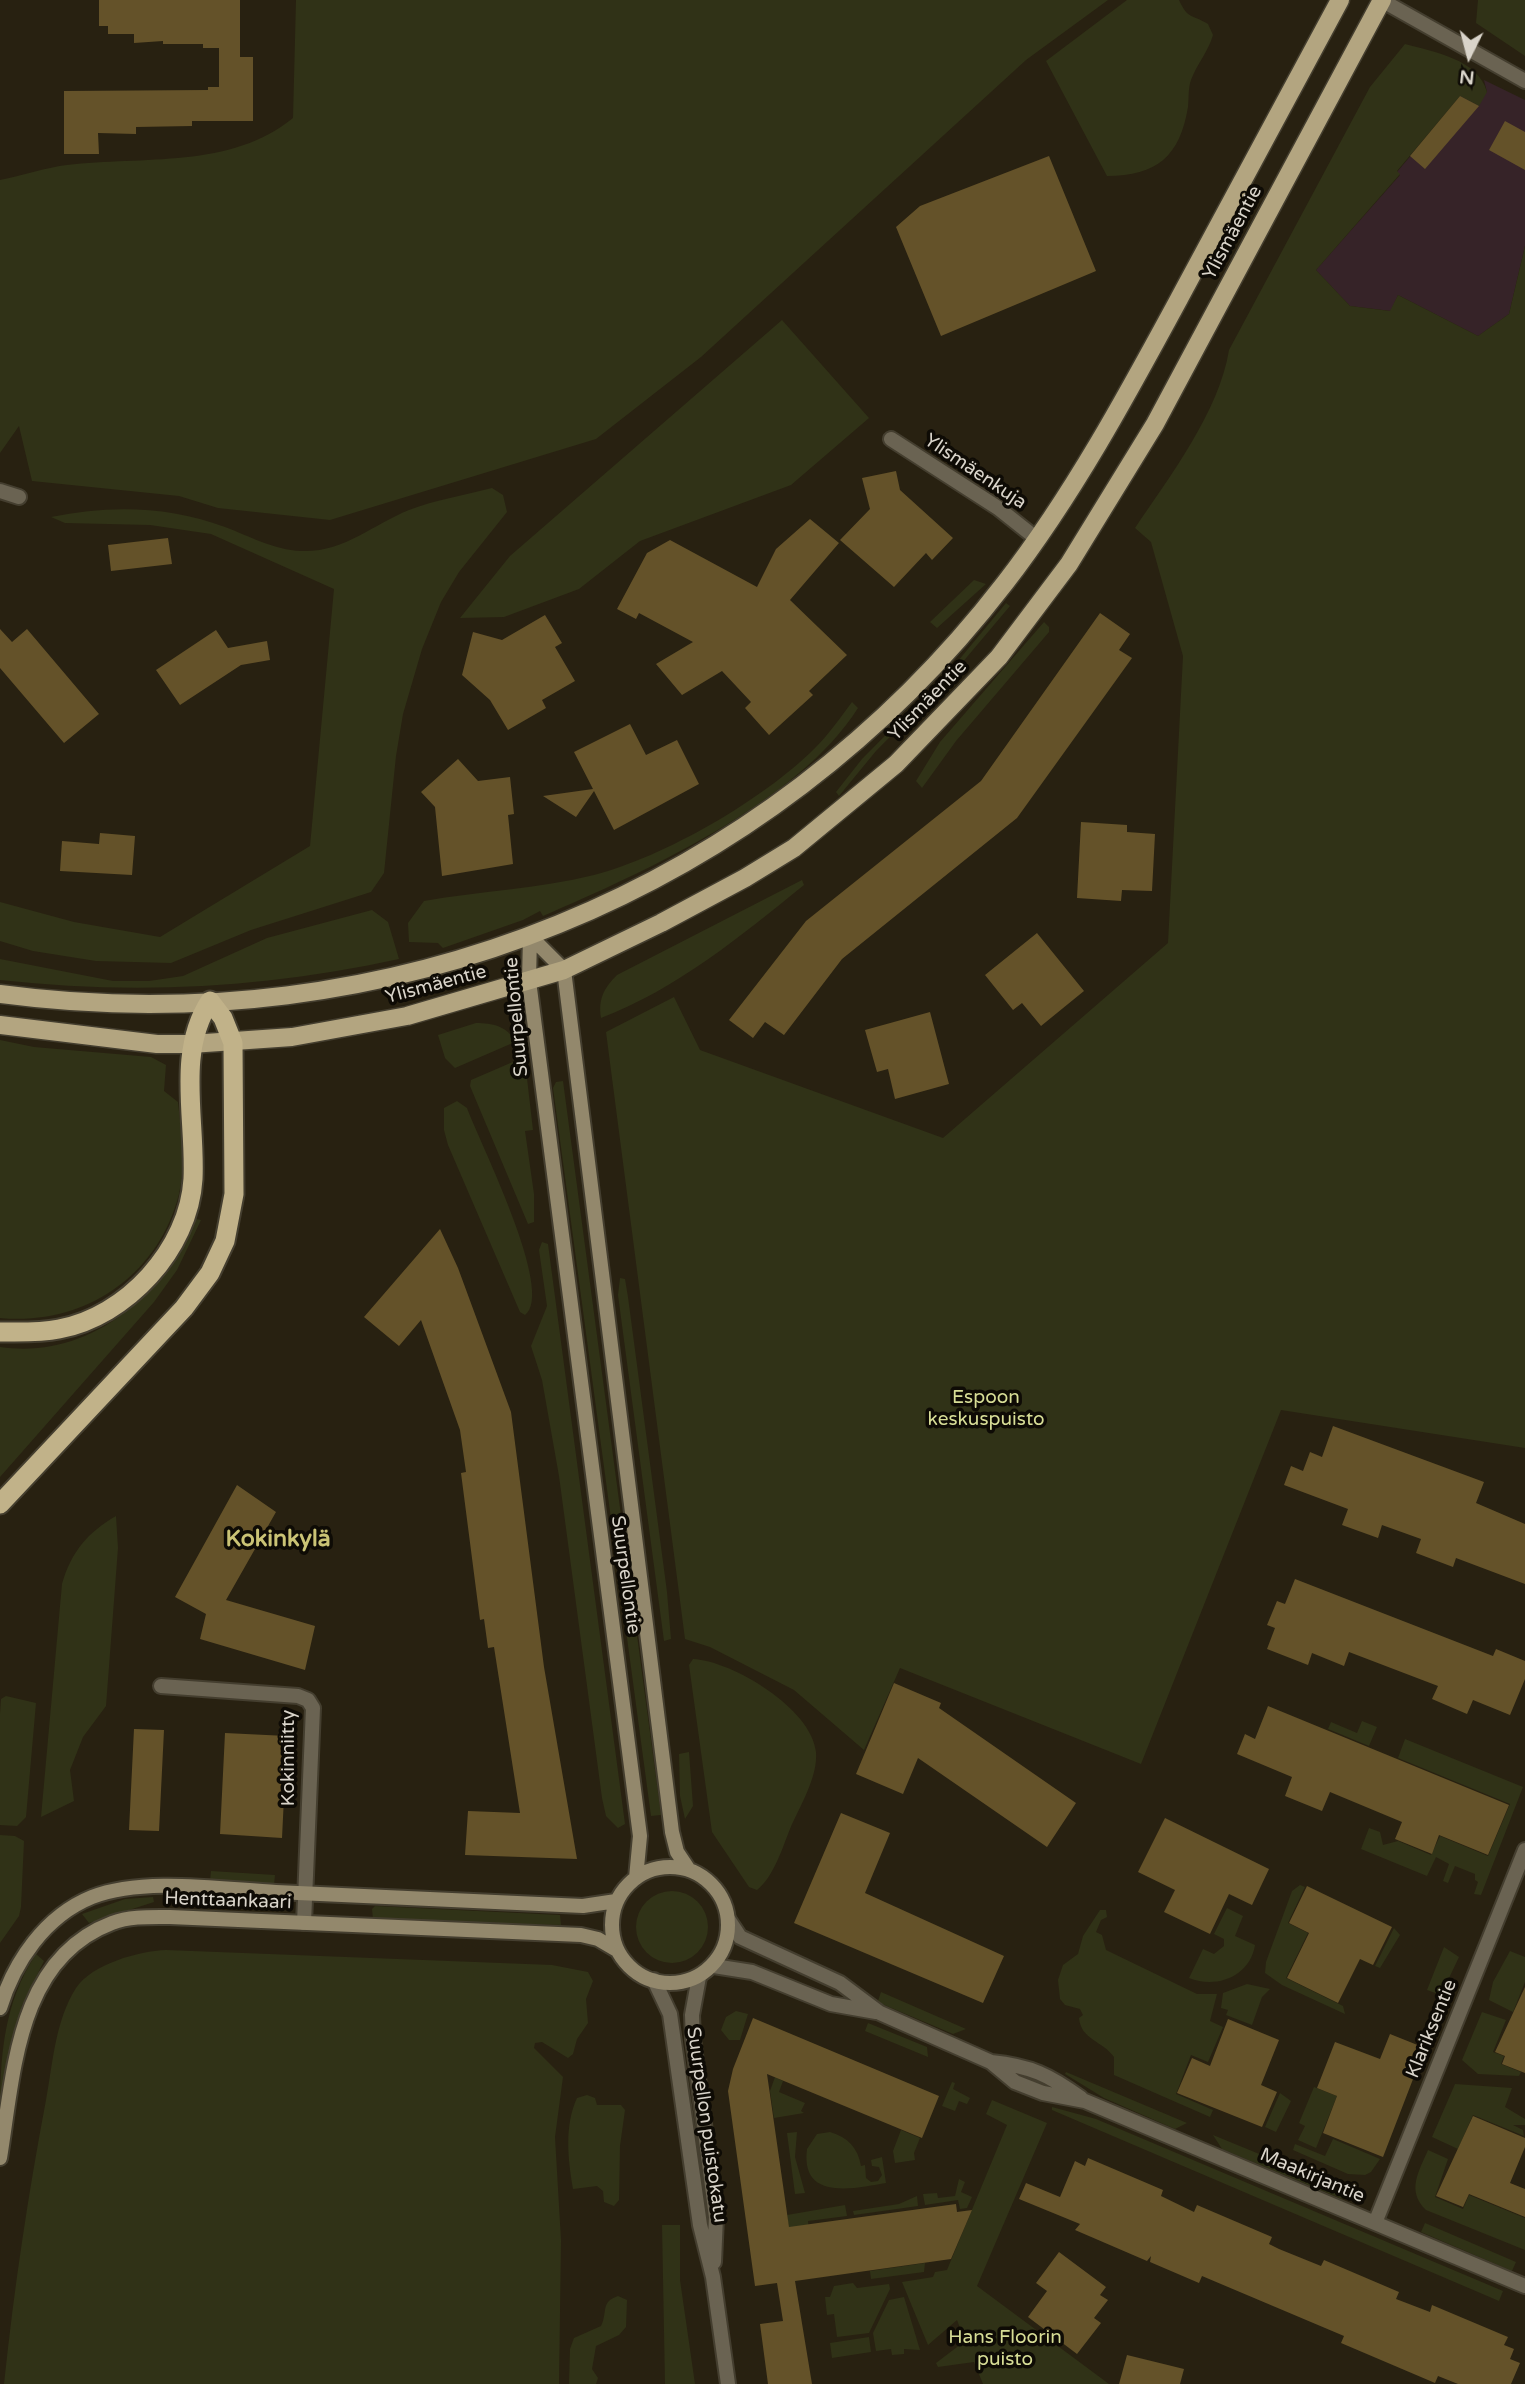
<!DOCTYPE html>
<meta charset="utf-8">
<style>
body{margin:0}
#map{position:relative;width:1525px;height:2384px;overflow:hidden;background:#282111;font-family:"Varela Round",sans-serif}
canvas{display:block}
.north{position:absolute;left:1434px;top:21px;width:70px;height:70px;-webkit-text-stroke:5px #0e0b05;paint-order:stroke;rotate:186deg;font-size:19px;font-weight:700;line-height:28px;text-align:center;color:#d9d4ca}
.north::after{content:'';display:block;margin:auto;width:24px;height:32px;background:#d9d4ca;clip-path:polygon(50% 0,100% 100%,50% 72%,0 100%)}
</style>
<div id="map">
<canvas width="1525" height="2384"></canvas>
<div class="north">N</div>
</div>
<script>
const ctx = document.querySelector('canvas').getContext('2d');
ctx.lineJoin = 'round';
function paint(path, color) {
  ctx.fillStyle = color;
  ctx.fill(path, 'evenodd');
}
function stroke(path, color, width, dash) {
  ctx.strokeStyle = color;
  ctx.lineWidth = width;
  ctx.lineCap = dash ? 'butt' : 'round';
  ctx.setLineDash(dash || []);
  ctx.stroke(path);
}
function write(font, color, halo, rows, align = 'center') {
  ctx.font = font + ' "Varela Round",sans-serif';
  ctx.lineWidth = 7;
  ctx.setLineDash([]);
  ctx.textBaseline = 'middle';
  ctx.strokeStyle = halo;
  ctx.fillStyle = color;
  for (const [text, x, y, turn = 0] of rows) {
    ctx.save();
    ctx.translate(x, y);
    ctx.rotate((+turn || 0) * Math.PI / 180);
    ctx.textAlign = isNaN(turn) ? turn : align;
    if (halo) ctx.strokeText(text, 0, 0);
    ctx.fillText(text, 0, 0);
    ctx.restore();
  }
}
const industrial = new Path2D(`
 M1484 80 1525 100V246L1509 314 1478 336 1398 295 1391 311 1350 306 1316 270 1400 175 1397 172 1461 96 1487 92Z`);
const green = new Path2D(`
 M296 0H1108L1026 60 701 357 596 439 330 520 218 508 179 496 32 481 19 426 0 453V180C21 176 48 167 67 165 143 156 231 169 293 118Z
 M1127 0H1179C1188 20 1192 14 1208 24L1213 35C1208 52 1197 64 1191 80 1188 88 1189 98 1188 107 1180 156 1157 176 1107 176L1046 61Z
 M1478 0H1525V56L1476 23Z
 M1405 44C1434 52 1478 59 1487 92L1479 106 1460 96 1397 171 1400 174 1316 270 1350 306 1390 311 1398 295 1478 336 1509 314 1525 246V1448L1281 1410 1141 1764 900 1668 864 1750 794 1690 710 1647 685 1639 606 1032 674 997 700 1050 943 1138 1168 943 1183 656 1151 542 1135 528C1170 476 1219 412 1229 350L1370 87Z
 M782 320 869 418 791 485 640 541 579 589 504 617 460 618 510 556Z
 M492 488 503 495 507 512 459 572 441 602 422 649 403 714 396 756 384 873 371 892 251 930 171 963 96 961 33 951 0 941V902L74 922 160 937 310 846 334 589 211 534 150 525 65 523 51 517C110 505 168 506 225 527 249 536 274 550 301 551 343 553 372 525 409 510 435 500 465 495 492 488Z
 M974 580 986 584 937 628 930 622Z
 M1006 603 1010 606 956 670 876 751 839 796 836 792 862 759 953 667Z
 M1044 622 1049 627V632L956 741 922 788 916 781 940 742Z
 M852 702 858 708C799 802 643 873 543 916L540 911 523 920 443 948 438 943 409 942 408 923 424 901C480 891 538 889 594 875 664 857 763 800 815 748 829 734 840 718 852 702Z
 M802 880 804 885C741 936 677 989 601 1018 598 999 604 988 617 975Z
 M372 910 388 922 399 959C267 988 134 995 0 980V959L113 981H149L183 976 267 938Z
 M476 1023C492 1023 508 1026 515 1042L455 1068 445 1058 438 1035Z
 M0 1040 34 1047 151 1057 166 1065 164 1091 178 1102C181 1132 186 1164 179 1194 158 1277 83 1326 0 1318Z
 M522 1058 525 1061 533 1130 525 1131 534 1194V1222L528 1224 470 1086 471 1080Z
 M563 1081 661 1815 651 1816 553 1088 556 1082Z
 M457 1101 467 1108C479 1141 556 1293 525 1315L520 1312 448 1145 444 1130V1108Z
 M196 1219 201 1220 177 1270 154 1302 0 1477V1347C89 1360 163 1296 196 1219Z
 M542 1242 548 1244 625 1824 618 1828 606 1816 602 1798 559 1476 542 1380 531 1346 547 1306 539 1250Z
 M620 1278 625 1279 628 1297 667 1592 671 1639 664 1641 618 1295Z
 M116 1516 118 1548 106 1706 83 1737 70 1770 74 1801 41 1817 62 1584C71 1552 88 1532 116 1516Z
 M693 1659C733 1661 812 1709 816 1752 818 1777 800 1806 790 1829 782 1849 774 1876 757 1890L749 1887 712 1832 689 1665Z
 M6 1696 36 1703 26 1817 17 1826 0 1825V1714L1 1699Z
 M1362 1721 1377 1727 1369 1746 1328 1729 1331 1722 1357 1733Z
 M1405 1739 1523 1787 1481 1895 1474 1894 1478 1882 1475 1880V1874L1455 1866 1448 1883 1443 1881 1449 1864 1436 1857 1427 1876 1361 1849 1369 1828 1380 1832 1383 1845 1398 1841 1431 1855 1440 1836 1488 1856 1510 1804 1398 1758Z
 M689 1752 693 1806 685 1819 680 1796 679 1754Z
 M0 1835 15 1836 24 1841 21 1907 19 1916 0 1943Z
 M211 1871 275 1875 274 1885 210 1881Z
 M1300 1885 1305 1887 1288 1923 1308 1933 1286 1978 1343 2006 1345 2014 1282 1985 1265 1973 1266 1962 1292 1891Z
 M636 1927a36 36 0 1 1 72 0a36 36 0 1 1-72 0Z
 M153 1897 154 1902 89 1923 82 1914 125 1899Z
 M375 1906 560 1915 561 1925 373 1919 372 1909Z
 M1227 1908 1243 1916 1235 1936 1255 1945C1250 1977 1216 1989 1189 1978L1203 1949 1214 1954 1224 1946V1939L1214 1934Z
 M1100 1910H1106L1107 1917 1101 1920 1096 1932 1102 1935 1106 1950 1197 1994H1217L1210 2021 1223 2027 1208 2062 1191 2055 1176 2094 1213 2110 1210 2117 1114 2075V2057C1103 2041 1081 2040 1079 2018L1083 2015 1080 2009 1065 2005 1060 1999 1058 1980 1063 1965 1078 1954 1083 1936Z
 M1394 1928 1400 1935 1380 1968 1375 1966Z
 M1444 1947 1459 1957 1441 1995 1427 1990Z
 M166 1950 552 1965 588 1972 593 1981 586 1999 588 2023 577 2039 573 2054 568 2058 542 2042 535 2043 534 2048 563 2077 555 2137 561 2240 559 2384H4C14 2288 28 2195 46 2100 53 2063 55 2021 76 1988 92 1964 139 1951 166 1950Z
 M1510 1951 1525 1957V1982L1513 2012 1489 2000 1493 1982Z
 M36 1954 44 1961 22 2005 0 2116C0 2058 3 2004 36 1954Z
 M1247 1984 1270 1989 1262 1997 1252 2025 1226 2015 1228 2010 1221 2008 1223 1993Z
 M881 1992 966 2029 953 2034 882 2004 878 2001Z
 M736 2011 748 2014 740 2040H729L721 2030 726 2017Z
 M1482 2012 1506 2020 1493 2052 1504 2056 1501 2064 1521 2072 1519 2076 1478 2074 1462 2060Z
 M868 2023 927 2047 928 2057 865 2031Z
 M1066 2072 1187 2123 1175 2129 1104 2098 1065 2074Z
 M775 2077 783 2081 779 2092 805 2103 801 2111 804 2113 774 2118 770 2091Z
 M952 2082 955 2083 953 2089 970 2098 967 2104 959 2101 955 2111 942 2106Z
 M1455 2084 1512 2088 1505 2107 1525 2119V2125H1513L1523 2130 1524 2136 1473 2115 1458 2149 1432 2137Z
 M1314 2087 1337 2096 1316 2148 1298 2140 1305 2126 1299 2123Z
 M1280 2093 1291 2101 1276 2132 1265 2127Z
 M587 2095 595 2098 597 2105H621L625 2110 620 2146 619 2200 614 2206 604 2202 603 2191 597 2186 573 2189C568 2160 564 2126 577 2098Z
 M992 2100 1047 2123 977 2286 1109 2384H983L974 2362 938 2367 936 2363 965 2341 957 2320 928 2345 902 2282 933 2277 935 2272 947 2270 1007 2125 986 2114Z
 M1052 2107 1096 2119 1503 2291 1499 2301 1052 2110Z
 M901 2130 920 2138 914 2153 915 2160 895 2163 893 2151Z
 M797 2132 795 2157 805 2193 795 2194 787 2133Z
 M830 2132C848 2137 858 2148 861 2166L865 2165 866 2178 871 2182 878 2181 882 2175 879 2167 872 2166 871 2160 882 2157 886 2183C856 2188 800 2202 807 2149L817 2134Z
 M1213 2135 1347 2190 1342 2199 1222 2149Z
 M1333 2139 1380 2159 1371 2172 1365 2175 1348 2174 1293 2150 1295 2144 1325 2156Z
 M1428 2150 1448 2159 1435 2197 1463 2209 1469 2195 1525 2218V2250L1426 2210C1406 2191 1419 2171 1428 2150Z
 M959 2179 965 2182 961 2192 972 2197 967 2208 960 2209 958 2200 925 2205 923 2194 937 2193 938 2198 955 2196Z
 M917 2196 918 2206 854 2215 853 2211 899 2204Z
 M845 2205 847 2216 808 2221 810 2242 791 2244 787 2215Z
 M1425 2223 1516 2262 1512 2271 1421 2232Z
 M662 2225H680V2280L695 2384H665Z
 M925 2263 924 2272 871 2279 870 2271Z
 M853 2283 857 2288 889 2284 890 2289 869 2333 837 2337 834 2314 827 2315 825 2297H830L834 2286Z
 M618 2296 627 2300 626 2327 619 2335 596 2346 592 2369 598 2378 596 2384H569L570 2349 574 2338 601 2326C608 2312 600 2302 618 2296Z
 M904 2297 920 2350 904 2349V2354L892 2355 891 2349 876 2351 873 2333 889 2300Z
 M869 2337 871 2352 832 2358 830 2343Z`);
const building = new Path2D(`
 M99 0H240V57H253V121H192V126L136 127V134L98 133 99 154H64V91L208 90V87H219V48H203V44H163V41L134 43V34H108V26H99Z
 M1460 96 1479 106 1425 169 1410 156Z
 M1505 121 1525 132V170L1489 150Z
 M1049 156 1096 271 941 336 896 227 920 206Z
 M896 471 900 490 953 538 932 560 926 553 894 587 840 540 870 509 862 478Z
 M810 519 839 543 790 600 847 655 809 691 813 695 769 735 745 708 751 702 722 671 682 695 656 664 693 642 639 613 636 619 617 609 647 553 670 540 757 587 776 549Z
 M168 538 172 564 111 571 108 545Z
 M1100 613 1130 634 1119 650 1132 658 1017 818 842 959 784 1035 765 1022 753 1038 729 1020 806 921 981 781Z
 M545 615 562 643 555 647 575 681 542 700 546 708 508 730 490 700 462 675 473 632 502 640Z
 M0 629 12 642 27 629 99 714 64 743 0 668Z
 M216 630 228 648 267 641 270 660 241 665 180 705 156 670Z
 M630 724 646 755 677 740 699 784 614 830 594 791 576 817 543 796 593 789 574 752Z
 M458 759 478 781 510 777 514 814 508 815 513 864 442 876 435 807 421 792Z
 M1081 822 1127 825V832L1155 834 1152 891 1122 890 1121 901 1077 898Z
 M100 833 135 836 132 875 60 871 62 841 99 844Z
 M1037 933 1084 991 1041 1026 1022 1003 1013 1010 985 975Z
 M930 1012 949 1084 895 1099 888 1069 877 1072 865 1030Z
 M440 1229 458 1268 511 1412 544 1667 577 1859 465 1855 468 1811 520 1813 494 1647 488 1648 484 1619 480 1620 461 1473 466 1472 460 1430 421 1320 399 1346 364 1317Z
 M1333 1426 1484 1482 1476 1503 1525 1524V1584L1456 1558 1453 1567 1416 1553 1421 1539 1382 1525 1378 1538 1342 1525 1348 1509 1284 1485 1291 1466 1303 1471 1310 1452 1322 1457Z
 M237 1485 276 1512 226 1600 315 1626 305 1670 200 1639 206 1614 175 1597Z
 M1295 1579 1493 1656 1496 1649 1525 1661V1679L1510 1715 1473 1700 1467 1714 1432 1699 1438 1686 1349 1652 1344 1666 1312 1653 1308 1665 1267 1649 1275 1628 1267 1625 1277 1601 1285 1604Z
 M894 1683 941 1703 939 1708 1076 1803 1047 1847 918 1758 903 1794 856 1774Z
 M1268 1706 1509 1805 1488 1855 1439 1835 1432 1854 1395 1839 1402 1822 1330 1792 1322 1811 1285 1796 1292 1777 1237 1754 1245 1734 1255 1739Z
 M134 1729 164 1730 159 1831 129 1830Z
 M225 1733 287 1736 282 1838 220 1834Z
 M841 1813 890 1833 865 1893 1004 1956 983 2003 794 1923Z
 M1165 1818 1269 1869 1252 1905 1229 1894 1210 1934 1164 1912 1175 1890 1138 1872Z
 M1307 1886 1392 1927 1373 1965 1360 1959 1338 2003 1287 1978 1309 1933 1289 1923Z
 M1525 1987V2073L1502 2064 1505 2056 1495 2052Z
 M753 2018 939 2096 922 2138 767 2074 789 2227 956 2204 957 2212 972 2210 951 2259 795 2281 812 2384H768L760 2324 783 2321 777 2283 755 2286 728 2091 733 2069Z
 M1228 2019 1279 2040 1261 2085 1277 2092 1262 2127 1177 2093 1192 2058 1210 2066Z
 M1390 2034 1425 2048 1383 2157 1323 2133 1337 2096 1317 2088 1335 2042 1380 2059Z
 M1473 2116 1525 2138V2147L1510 2183 1525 2189V2217L1469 2194 1463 2207 1436 2196Z
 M1088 2158 1163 2190 1161 2196 1194 2212 1197 2205 1272 2237 1269 2244 1279 2249 1321 2266 1324 2260 1399 2292 1396 2299 1430 2312 1432 2305 1508 2337 1504 2345 1514 2349 1510 2359 1520 2363 1511 2384H1458L1438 2376 1435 2383 1341 2343 1344 2336 1202 2276 1199 2283 1150 2262 1151 2256 1147 2261 1075 2230 1080 2224 1019 2199 1026 2183 1060 2197 1075 2161 1085 2166Z
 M1059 2252 1106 2287 1100 2295 1108 2300 1094 2318 1101 2323 1077 2354 1028 2317 1047 2291 1036 2283Z
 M1127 2355 1184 2369 1180 2384H1119Z`);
const minor = new Path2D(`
 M1381 0 1525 81
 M891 439 998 508 1037 539
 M0 491 19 497
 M161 1686 298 1696 308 1700 313 1708 304 1923
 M728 1919 740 1937 840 1983 880 2013 991 2062 1015 2082 1043 2093 1085 2101 1525 2286
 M714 1966 752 1972 831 2004 876 2012
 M699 1977 692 2015 693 2039 716 2217 714 2262
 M654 1980 670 2014 700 2225 713 2277 728 2384
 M991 2062C1031 2066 1049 2075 1081 2098
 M1375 2223 1525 1850`);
const secondary = new Path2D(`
 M530 936 564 970 672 1832 677 1852 689 1870
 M530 936 529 981 640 1836 636 1878
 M612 1925a58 58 0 1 1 116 0a58 58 0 1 1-116 0Z
 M0 2008C14 1962 45 1916 92 1897 143 1877 221 1889 276 1892 378 1896 480 1901 583 1906L616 1901
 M0 2158C14 2072 17 1959 112 1923 130 1916 151 1917 170 1917L581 1935 598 1939 615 1949`);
const primary = new Path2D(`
 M0 994C388 1046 766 893 1005 583 1073 495 1127 395 1180 297 1234 198 1287 99 1340 0
 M0 1025 157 1044H191L292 1037 407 1016 564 970 661 923 745 878 794 848 896 764 999 657 1069 564 1155 424 1382 0`);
const trunk = new Path2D(`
 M0 1332C20 1332 39 1333 59 1329 126 1317 189 1249 193 1179 196 1120 176 1053 210 1001L223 1018 233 1043 234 1194 225 1241 210 1273 184 1308 0 1504`);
const streetNames = [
 ["Ylismäentie",1233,233,-62],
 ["Ylismäenkuja",975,472,34],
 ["Ylismäentie",928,701,-46],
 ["Ylismäentie",436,985,-15],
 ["Suurpellontie",517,1017,-95],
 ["Suurpellontie",625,1575,82],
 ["Kokinniitty",289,1758,-90],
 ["Henttaankaari",228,1901,2],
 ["Klariksentie",1432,2029,-68],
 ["Suurpellon puistokatu",706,2125,82],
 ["Maakirjantie",1312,2176,23]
];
const parkNames = [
 ["Espoon",986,1398],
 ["keskuspuisto",986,1420],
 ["Hans Floorin",1005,2338],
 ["puisto",1005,2360]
];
const quarterNames = [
 ["Kokinkylä",278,1540]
];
paint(industrial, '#362328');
paint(green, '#303217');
paint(building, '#645229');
stroke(minor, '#443e2f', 18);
stroke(secondary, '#443e2f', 18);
stroke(primary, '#443e2f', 21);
stroke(trunk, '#443e2f', 23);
stroke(minor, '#6a6352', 14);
stroke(secondary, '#93886c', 14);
stroke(primary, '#b3a580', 18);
stroke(trunk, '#c1b289', 19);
write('19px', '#d9d4ca', '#0e0b05', streetNames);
write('19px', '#d7dd96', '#0e0b05', parkNames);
write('bold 23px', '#cac375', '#0e0b05', quarterNames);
</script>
